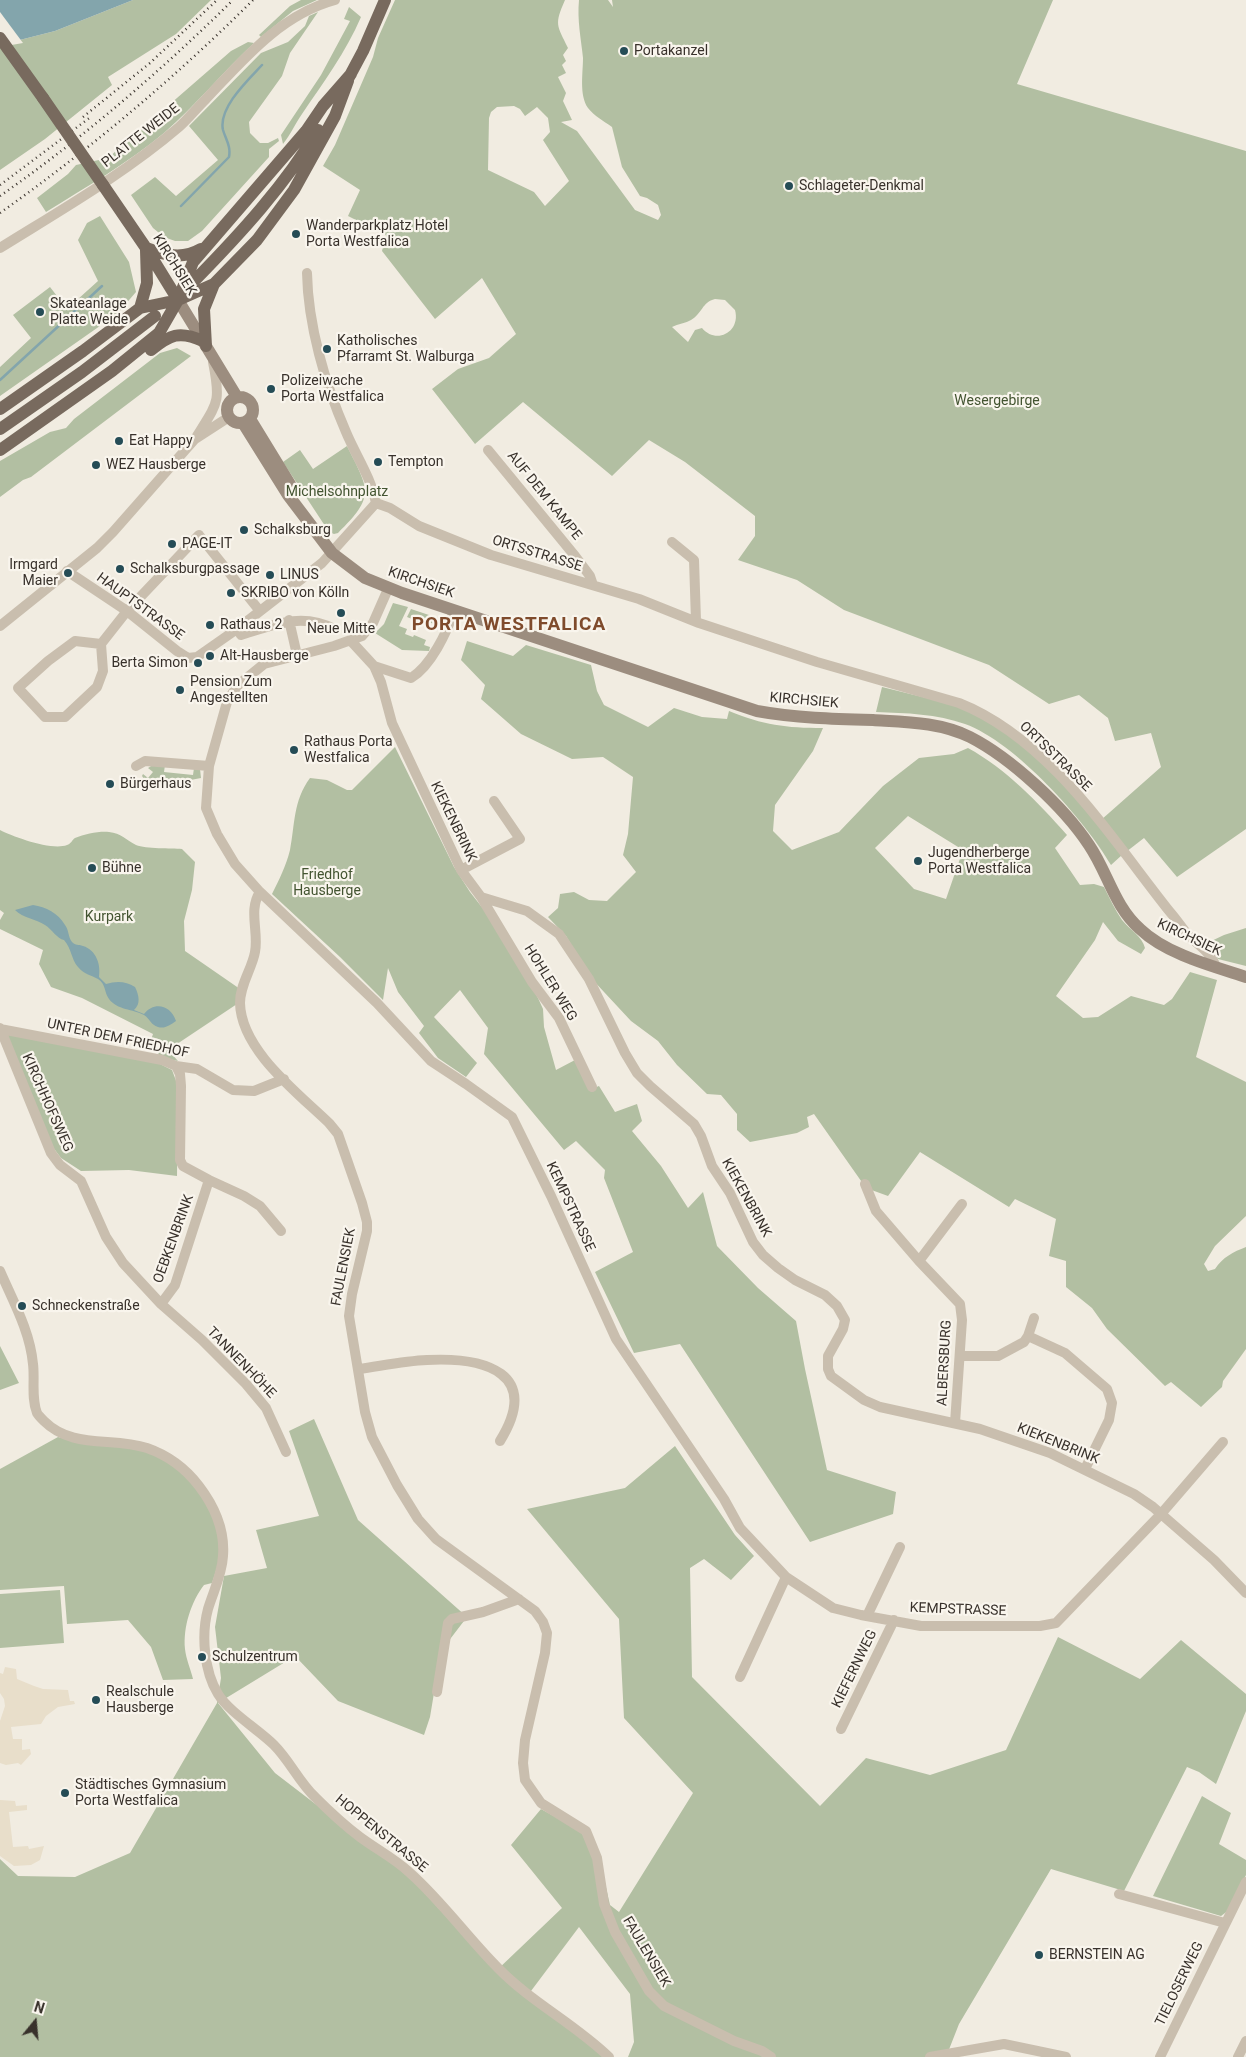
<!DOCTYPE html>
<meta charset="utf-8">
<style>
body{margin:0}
#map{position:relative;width:1246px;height:2057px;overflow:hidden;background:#f1ece1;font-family:Roboto,sans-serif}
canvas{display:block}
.north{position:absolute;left:10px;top:1997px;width:50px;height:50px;-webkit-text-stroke:4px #f9f5ed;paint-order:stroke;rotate:17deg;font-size:14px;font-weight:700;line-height:20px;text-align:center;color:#38312b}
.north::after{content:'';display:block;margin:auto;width:18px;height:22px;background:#38312b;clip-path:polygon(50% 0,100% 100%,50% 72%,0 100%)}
</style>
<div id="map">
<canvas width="1246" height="2057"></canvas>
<div class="north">N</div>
</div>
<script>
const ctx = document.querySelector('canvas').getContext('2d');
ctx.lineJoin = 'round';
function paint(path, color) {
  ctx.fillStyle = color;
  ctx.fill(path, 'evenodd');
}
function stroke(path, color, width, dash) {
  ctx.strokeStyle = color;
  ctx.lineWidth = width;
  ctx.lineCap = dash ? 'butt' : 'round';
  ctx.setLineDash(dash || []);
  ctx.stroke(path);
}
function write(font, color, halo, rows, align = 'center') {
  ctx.font = font + ' Roboto,sans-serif';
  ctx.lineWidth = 4.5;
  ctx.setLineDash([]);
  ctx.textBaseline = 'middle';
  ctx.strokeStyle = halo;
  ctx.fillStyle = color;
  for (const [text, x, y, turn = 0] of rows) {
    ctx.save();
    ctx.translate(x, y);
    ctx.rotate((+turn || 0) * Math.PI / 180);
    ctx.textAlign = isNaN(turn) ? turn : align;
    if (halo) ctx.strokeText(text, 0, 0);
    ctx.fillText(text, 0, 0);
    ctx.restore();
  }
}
const green = new Path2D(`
 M133 0H211L176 34 108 77 112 85 45 139 0 170V45L55 31Z
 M301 0H317L293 11 261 37 259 35 290 6Z
 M395 0H565C554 25 557 25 568 48L563 55 566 61 562 65 566 73 558 77 566 93 563 101 572 120 561 122 577 131 635 210 658 220 661 215 658 205 647 198 640 196 622 167 612 127C604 121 594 116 588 108 579 95 583 73 583 58 581 39 577 20 579 0H608L613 7 612 0H1053L1017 84 1246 151V829L1177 877 1144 838 1126 852 1101 820 1161 767 1151 733 1115 741 1108 718 1079 695 1049 704 989 665 844 610 797 580 738 560 755 536V516L685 462 649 440 612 476 523 402 475 444 432 389 458 369 489 358 516 334 482 278 435 319 382 251 386 235 348 216 360 190 323 166 335 145 373 57 378 38ZM514 106 520 109 525 116 537 107 548 118 550 132 543 140 569 181 545 206 534 192 488 170 489 118 491 112 497 107ZM715 299 725 300 735 310C741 332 716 345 702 328L695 330 688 342 672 327C678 324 686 323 691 320 702 314 702 302 715 299Z
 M349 7 361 17C346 52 323 83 302 114 295 124 291 134 283 144L281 135 321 75 350 21 344 19Z
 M318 12 290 53 282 76 249 122 250 133 260 143H268L278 138 279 141 269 149V157L202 231 188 241H175L164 237 153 228 131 195 155 177 176 196 218 160 189 126 261 53 288 42 305 26 309 16Z
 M248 42 254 43C223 72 196 105 164 133 128 163 86 187 46 212L37 198 68 174 76 165 108 158 231 51Z
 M100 216 129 262 136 292 117 314 0 396V367L31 338 13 315 50 287 67 309 98 281 78 240 87 223Z
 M177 348 191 356 31 477 23 480 0 497V461L50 432 66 428 74 419 160 353Z
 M347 446C369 490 376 496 338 533L334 534 329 532 283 462 300 450 313 469Z
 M393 603 408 607 399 626 407 629 405 634 413 637 414 635 426 640 424 645 430 647 429 651 402 650 375 633 384 624Z
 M411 609 447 621 440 632 439 626 421 619 420 617H417V621L407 617Z
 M467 641 513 656 526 645 591 665 597 691 604 705 648 727 674 708 702 717 727 719 729 711C763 725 786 728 823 728L813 751 775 805 773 831 792 850 839 832 883 786 919 758 954 754 968 748C1006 769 1038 802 1067 835L1055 848 1080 885 1094 884 1104 887C1110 899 1115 910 1122 920 1130 930 1142 936 1145 948L1141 954 1118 941 1103 922 1095 940 1056 996 1083 1018 1098 1017 1131 996 1164 1005 1172 999 1190 972 1217 980 1196 1057 1246 1082V1216L1215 1246 1204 1264 1208 1271 1215 1269C1223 1257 1233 1252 1246 1247V1349L1223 1381 1222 1387 1201 1407 1171 1382 1165 1386 1107 1329 1092 1308 1066 1287V1261L1049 1256 1056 1219 1015 1199 1009 1207 920 1152 888 1196 866 1188 814 1114 807 1117 809 1127 797 1133 750 1142 737 1130V1114L721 1095 707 1094 677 1065 658 1041 631 1021 591 978 566 936 548 917 558 908 560 894 574 892 589 900 607 901 636 872 623 855 628 834 633 777 603 757 572 759 521 734 481 699 485 685 461 660ZM908 816 963 850 946 899 914 889 875 848Z
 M882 687 955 705 988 720 1032 752 1070 791 1122 855 1111 865C1085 820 1015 742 965 724 937 714 906 713 876 712Z
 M395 747 454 867 470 892 488 915 538 998 543 1009 544 1027 556 1070 575 1060 589 1090 599 1086 615 1112 637 1104 642 1121 632 1131 661 1166 688 1208 703 1192 717 1246 758 1288 796 1321 805 1369 827 1470 896 1492 893 1514 810 1542 680 1344 634 1353 595 1272 633 1252 604 1178 605 1170 576 1141 564 1150 484 1054 488 1028 460 990 434 1017 477 1063 466 1077 438 1058 419 1033 424 1026 398 992 388 968 383 1000 340 957 272 894C279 880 286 866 290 850 295 825 293 801 310 778L327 780 347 790H352Z
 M153 765H165L164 772 193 775 194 768 200 769 201 778 143 789 142 785 145 780 142 776 143 774 148 778 153 772 148 768Z
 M0 830C14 837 52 851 67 845 71 844 72 840 75 838 85 834 99 831 109 832 121 833 126 840 136 845 146 849 171 848 182 849L195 862 192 890 184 921 185 951 240 989 237 1004 168 1050 178 1061 158 1057 160 1044 151 1040 153 1034 82 998 51 987 39 964 43 950 0 929V920L4 913 0 910Z
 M1246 928V966L1218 959 1203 945 1224 935Z
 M6 1034 158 1063 172 1070 178 1086 177 1176 129 1170 81 1171 61 1158 52 1146Z
 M0 1346 19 1383 0 1390Z
 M314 1419 358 1520 467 1617 441 1651 430 1717 424 1735 338 1701 295 1656 218 1703 275 1773 408 1875 496 1971 562 1908 511 1845 541 1809 581 1831 605 1883 610 1905 619 1912 693 1793 624 1718 619 1619 527 1509 625 1488 675 1446 735 1535 754 1556 731 1580 704 1559 690 1568 692 1677 820 1806 866 1758 930 1775 1006 1750 1058 1637 1140 1679 1181 1640 1246 1694V1711L1216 1784 1199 1772 1187 1767 1124 1891 1051 1869 959 2024 948 2052 949 2057H628L634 2042 630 1994 579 1927 528 1995 605 2057H0V1859L18 1876 75 1877 130 1853 217 1703 221 1678 215 1627 224 1576 267 1568 256 1530 319 1516 289 1431Z
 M58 1437C87 1446 119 1443 149 1451 179 1459 219 1507 221 1538 222 1554 217 1569 212 1583L204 1585C191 1602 183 1627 185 1649 186 1659 191 1670 193 1679L163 1680 151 1647 128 1620 67 1624 64 1586 0 1590V1469Z
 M60 1590 64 1643 0 1648V1594Z
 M1202 1796 1231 1813 1219 1844 1246 1860V1875L1229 1910 1221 1916 1153 1896Z`);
const plaza = new Path2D(`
 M5 1667 16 1669 17 1679 34 1686 43 1689 68 1690 70 1701H74L75 1704 58 1707 46 1716 41 1724 11 1727 13 1739H22V1750L30 1749 31 1754 21 1765 18 1763 6 1765 0 1763V1721L5 1706 4 1699 0 1693V1673L3 1674Z
 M0 1800 15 1801 16 1806 27 1805V1810L9 1812 13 1847 28 1846 29 1849 44 1846 40 1860 31 1865 14 1866 0 1856Z`);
const water = new Path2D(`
 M0 0H133L55 31 0 45Z
 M33 905C46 907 58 913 65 925 69 930 68 937 72 942 76 946 78 944 83 946 96 950 101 964 99 977L106 984C116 981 126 981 135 987 139 995 141 1004 134 1010L144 1014C154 1001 171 1005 176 1021 170 1025 165 1029 158 1027 151 1025 150 1019 144 1015 133 1009 117 1010 109 999 104 992 106 984 98 979 91 975 85 975 78 967 71 959 72 949 64 940 57 939 52 929 45 925 36 919 23 918 15 910Z`);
const pier = new Path2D(`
 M0 12 23 43 0 47Z`);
const stream = new Path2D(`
 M181 206 229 157C231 146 226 140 223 130 218 108 248 80 262 65
 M0 380 102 286`);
const street = new Path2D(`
 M0 248C61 210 124 174 179 127 188 119 196 109 205 100 243 60 280 15 335 0
 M307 273C308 325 325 384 346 432 356 456 371 477 376 503
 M197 436C218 402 221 402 213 362
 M488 450 575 556 590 576 593 585
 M376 503 390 508 419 526 491 555 639 599 699 623 817 662 959 703C1050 739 1111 838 1170 912 1177 920 1182 928 1189 936 1200 946 1211 953 1216 967
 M672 542 694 560 696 621
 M67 571 127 611 177 651 188 658 197 657 237 629 322 563 376 503
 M388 589 373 623 362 636 334 646 264 664 237 686 227 702 209 766 206 808 217 834 235 864 260 892 377 1003 431 1061 466 1084 512 1117 551 1196 616 1339 724 1499 740 1528 786 1577 833 1608 861 1615 921 1626H1040L1056 1623 1161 1514 1223 1442
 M289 620 297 655
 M0 626 97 548 113 532 187 448 195 439 229 417
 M237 629 241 635C273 625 302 612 334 629
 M351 641 374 666 381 682 392 723 461 870 481 897 532 982 559 1018 592 1087
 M101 644 103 671 97 687 65 717H45L18 688 48 661 75 641 101 644 127 611 199 535 259 610
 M374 666 411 678C431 666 447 632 454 611
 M136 766 145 761 209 766
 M461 870 520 839 494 801
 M260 892C248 910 259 932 255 952 252 969 240 984 240 1003 241 1050 298 1093 329 1123L338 1134 362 1203 367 1222V1231L352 1294 349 1316 365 1412 372 1437 397 1485 418 1519 436 1539 535 1611 543 1622 547 1633 545 1653 525 1740 523 1763 525 1780 541 1803 586 1831 597 1858 604 1904 615 1932 649 1991 664 2006 734 2041 762 2051 771 2057
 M481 897 527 911 559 934 589 979 625 1053 637 1073 650 1086 694 1124 701 1136 712 1166 730 1193 753 1242 763 1255 778 1268 795 1280 825 1295 837 1306 845 1320 843 1329 828 1356V1369L831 1376 864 1400 880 1407 980 1429 1050 1453 1134 1494 1153 1507 1214 1560 1246 1593
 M0 1028 51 1153 60 1165 81 1181 106 1237 123 1263 161 1304 202 1340 246 1384 266 1408 286 1452
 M0 1029 162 1060 176 1066 197 1069 233 1090 254 1091 284 1079
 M209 1180 244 1196 260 1206 281 1231
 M865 1184 876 1211 919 1261 960 1304 962 1320 955 1423
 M919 1261 962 1204
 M0 1271C13 1301 30 1331 33 1364 35 1379 31 1398 37 1413 38 1415 42 1419 44 1421 72 1449 111 1437 147 1448 167 1455 186 1469 199 1486 215 1507 225 1530 223 1556 222 1575 213 1592 208 1609 201 1635 204 1671 218 1694 229 1712 259 1730 274 1745 290 1761 299 1782 315 1797 329 1811 344 1825 360 1837 376 1849 394 1858 409 1872 442 1901 467 1937 498 1968 531 2002 575 2024 609 2057
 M161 1304 175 1285 209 1180 183 1166 180 1160 181 1086 180 1074 176 1066
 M1028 1336 1065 1353 1107 1389 1112 1403 1109 1420 1085 1469
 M960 1356H998L1024 1342 1028 1336 1034 1318
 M359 1369C381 1366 404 1361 427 1360 485 1357 542 1373 500 1441
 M867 1616 900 1547
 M740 1677 786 1577
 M437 1692 448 1623 452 1619 483 1612 519 1599
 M841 1729 894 1620
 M1119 1894 1225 1923
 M930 2057 1004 2044 1066 2057
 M1160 2057 1246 1882
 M1238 2057 1246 2041`);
const secondary = new Path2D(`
 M178 300 237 397
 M227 410a13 13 0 1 1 26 0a13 13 0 1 1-26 0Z
 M250 419 291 486
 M243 423 288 495 332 553 365 578 402 593 757 711C795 718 834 719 873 720 906 722 940 722 970 737 1011 758 1064 807 1089 845 1108 873 1114 906 1140 929 1166 954 1212 966 1246 977`);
const primary = new Path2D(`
 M0 38 43 98
 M347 81 363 51 385 0
 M103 185 146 248 178 300
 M146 248C165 255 182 260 201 249
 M196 279C241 233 285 185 318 130
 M140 308 147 283 146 250
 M206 346 204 309 214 284
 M151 350C170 335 179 330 203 341
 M0 409 83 351 140 308 178 300 214 284 257 240 294 190 335 116 348 81
 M0 429 82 372 155 316
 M0 450 112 371 159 333 178 300 193 262 306 131 323 106 351 74`);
const rail = new Path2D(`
 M83 117 150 63 217 0
 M0 185 92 116
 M0 196C83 138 161 71 233 0
 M0 213C90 149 175 78 253 0`);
const primaryBridge = new Path2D(`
 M43 98 103 185`);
const markers = [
 [624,51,5,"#254c56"],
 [789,186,5,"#254c56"],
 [296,234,5,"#254c56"],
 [40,312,5,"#254c56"],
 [327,349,5,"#254c56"],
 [271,389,5,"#254c56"],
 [119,441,5,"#254c56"],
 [378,462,5,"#254c56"],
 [96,465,5,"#254c56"],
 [244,530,5,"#254c56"],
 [172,544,5,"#254c56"],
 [120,569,5,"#254c56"],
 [68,573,5,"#254c56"],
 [270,575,5,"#254c56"],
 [231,593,5,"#254c56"],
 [341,613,5,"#254c56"],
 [210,625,5,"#254c56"],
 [210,656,5,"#254c56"],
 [198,663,5,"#254c56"],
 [180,690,5,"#254c56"],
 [294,750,5,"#254c56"],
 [110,784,5,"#254c56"],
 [918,861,5,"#254c56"],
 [92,868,5,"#254c56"],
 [22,1306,5,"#254c56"],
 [202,1657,5,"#254c56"],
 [96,1700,5,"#254c56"],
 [65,1793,5,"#254c56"],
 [1039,1955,5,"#254c56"]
];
const poiNames = [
 ["Portakanzel",634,51],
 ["Schlageter-Denkmal",799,186],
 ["Wanderparkplatz Hotel",306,226],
 ["Porta Westfalica",306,242],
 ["Skateanlage",50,304],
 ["Platte Weide",50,320],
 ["Katholisches",337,341],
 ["Pfarramt St. Walburga",337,357],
 ["Polizeiwache",281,381],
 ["Porta Westfalica",281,397],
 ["Eat Happy",129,441],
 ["Tempton",388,462],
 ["WEZ Hausberge",106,465],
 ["Schalksburg",254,530],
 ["PAGE-IT",182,544],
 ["Irmgard",58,565,"right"],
 ["Maier",58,581,"right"],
 ["Schalksburgpassage",130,569],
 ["LINUS",280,575],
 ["SKRIBO von Kölln",241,593],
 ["Rathaus 2",220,625],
 ["Neue Mitte",341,629,"center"],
 ["Alt-Hausberge",220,656],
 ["Berta Simon",188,663,"right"],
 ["Pension Zum",190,682],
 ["Angestellten",190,698],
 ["Rathaus Porta",304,742],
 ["Westfalica",304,758],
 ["Bürgerhaus",120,784],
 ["Jugendherberge",928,853],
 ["Porta Westfalica",928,869],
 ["Bühne",102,868],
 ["Schneckenstraße",32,1306],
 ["Schulzentrum",212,1657],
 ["Realschule",106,1692],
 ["Hausberge",106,1708],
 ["Städtisches Gymnasium",75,1785],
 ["Porta Westfalica",75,1801],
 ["BERNSTEIN AG",1049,1955]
];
const streetNames = [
 ["PLATTE WEIDE",141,136,-38],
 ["KIRCHSIEK",174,265,58],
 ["AUF DEM KAMPE",544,496,51],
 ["ORTSSTRASSE",537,554,17],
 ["KIRCHSIEK",421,583,19],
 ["HAUPTSTRASSE",140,607,36],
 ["KIRCHSIEK",804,701,5],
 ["ORTSSTRASSE",1055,757,44],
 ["KIEKENBRINK",453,822,64],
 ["KIRCHSIEK",1189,938,25],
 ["HOHLER WEG",550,983,58],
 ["UNTER DEM FRIEDHOF",118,1039,12],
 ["KIRCHHOFSWEG",47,1103,66],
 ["KIEKENBRINK",746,1198,61],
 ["KEMPSTRASSE",570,1207,65],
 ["OEBKENBRINK",174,1239,-70],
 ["FAULENSIEK",344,1267,-79],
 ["TANNENHÖHE",241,1363,46],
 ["ALBERSBURG",945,1363,-87],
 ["KIEKENBRINK",1058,1444,22],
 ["KEMPSTRASSE",958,1610,2],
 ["KIEFERNWEG",855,1669,-64],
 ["HOPPENSTRASSE",381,1834,39],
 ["FAULENSIEK",646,1952,59],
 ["TIELOSERWEG",1180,1984,-64]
];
const parkNames = [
 ["Wesergebirge",997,401],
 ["Michelsohnplatz",337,492],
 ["Friedhof",327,875],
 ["Hausberge",327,891],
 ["Kurpark",109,917]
];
const districtNames = [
 ["PORTA WESTFALICA",509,625]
];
paint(green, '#b2bfa2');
paint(plaza, '#e8deca');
paint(water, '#83a5ac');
paint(pier, '#f1ece1');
stroke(stream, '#83a5ac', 2.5);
stroke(street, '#c9beae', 10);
stroke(secondary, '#9c8d7f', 12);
stroke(primary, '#786a5e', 12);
stroke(rail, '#38312b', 2.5, [1, 4]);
stroke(primaryBridge, '#786a5e', 12);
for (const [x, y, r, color] of markers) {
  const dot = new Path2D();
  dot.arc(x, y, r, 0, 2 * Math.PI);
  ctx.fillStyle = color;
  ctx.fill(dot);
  stroke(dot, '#f9f5ed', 2);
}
write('14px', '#38312b', '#f9f5ed', poiNames, 'left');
write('14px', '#38312b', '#f9f5ed', streetNames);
write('14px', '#435431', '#f9f5ed', parkNames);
ctx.letterSpacing = '1px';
write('bold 19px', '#7f4b2c', '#f9f5ed', districtNames);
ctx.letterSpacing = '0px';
</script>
